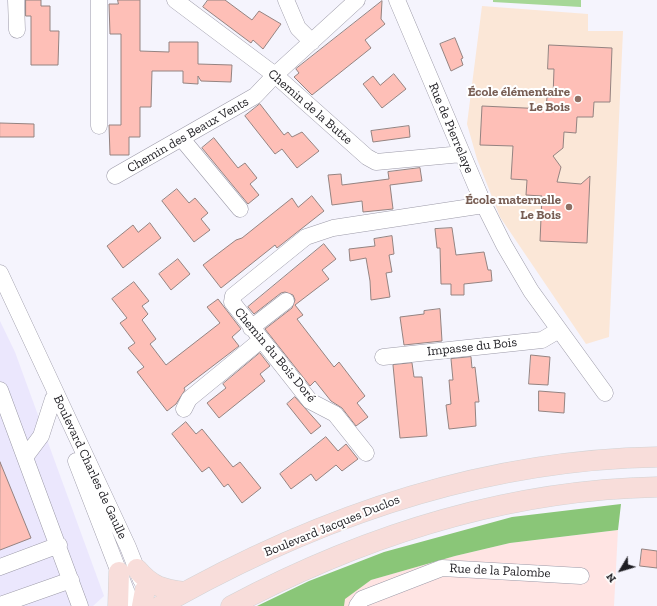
<!DOCTYPE html>
<meta charset="utf-8">
<style>
body{margin:0}
#map{position:relative;width:657px;height:606px;overflow:hidden;background:#f5f4fd;font-family:"Zilla Slab",serif}
canvas{display:block}
.north{position:absolute;left:601px;top:550px;width:40px;height:40px;-webkit-text-stroke:3px #fff;paint-order:stroke;rotate:232deg;font-size:11px;font-weight:700;line-height:16px;text-align:center;color:#1e1d22}
.north::after{content:'';display:block;margin:auto;width:14px;height:18px;background:#1e1d22;clip-path:polygon(50% 0,100% 100%,50% 72%,0 100%)}
</style>
<div id="map">
<canvas width="657" height="606"></canvas>
<div class="north">N</div>
</div>
<script>
const ctx = document.querySelector('canvas').getContext('2d');
ctx.lineJoin = 'round';
function paint(path, color) {
  ctx.fillStyle = color;
  ctx.fill(path, 'evenodd');
}
function stroke(path, color, width, dash) {
  ctx.strokeStyle = color;
  ctx.lineWidth = width;
  ctx.lineCap = dash ? 'butt' : 'round';
  ctx.setLineDash(dash || []);
  ctx.stroke(path);
}
function write(font, color, halo, rows, align = 'center') {
  ctx.font = font + ' "Zilla Slab",serif';
  ctx.lineWidth = 4;
  ctx.setLineDash([]);
  ctx.textBaseline = 'middle';
  ctx.strokeStyle = halo;
  ctx.fillStyle = color;
  for (const [text, x, y, turn = 0] of rows) {
    ctx.save();
    ctx.translate(x, y);
    ctx.rotate((+turn || 0) * Math.PI / 180);
    ctx.textAlign = isNaN(turn) ? turn : align;
    if (halo) ctx.strokeText(text, 0, 0);
    ctx.fillText(text, 0, 0);
    ctx.restore();
  }
}
const commercial = new Path2D(`
 M618 530 614 606H344V599L371 580 455 556 510 543Z`);
const built = new Path2D(`
 M0 321 15 352 104 596 93 606H0Z`);
const education = new Path2D(`
 M482 6 588 14V31H623L609 337 586 344 500 217 477 159 467 124Z`);
const green = new Path2D(`
 M493 0H581V7L493 2Z`);
const forest = new Path2D(`
 M621 504 618 530 510 543 455 556 371 580 345 599 344 606H257L309 581 384 552 512 517Z`);
const building = new Path2D(`
 M26 0H41V6H50V31H59L58 65H31V16H26Z
 M118 0H140V51L169 52V42H198V64L232 65 231 82 201 81 198 76V84L183 83V71H152L151 107H140V137H129V155H110L109 125H121V34H110L109 4H118Z
 M208 0H225L252 20 259 11 281 24 263 49 253 40 251 43 203 7Z
 M382 1 381 19 385 24 365 40 371 48 312 95 294 77 299 73 296 69Z
 M455 38 463 58 461 59 463 65 451 71 440 44Z
 M549 45 612 48 610 102H594L593 117H577L576 133 564 132 563 148 553 156 561 167 557 182 581 184 590 176 587 243 540 241 542 196 526 195 527 180 511 179 513 146 480 145 482 106 546 109 547 97H553L554 69H548Z
 M394 74 406 89 382 108 363 84 373 76 380 85Z
 M260 104 284 135 288 132 292 137 302 132 319 151 297 168 282 149 275 154 245 116Z
 M0 123 34 124V137H0Z
 M409 126 410 137 373 142 371 131Z
 M214 138 238 168 245 163 257 178 250 184 259 195 248 204 202 148Z
 M420 168 422 181 390 185 393 209 363 212 362 201 332 205 328 175 341 174 342 185 389 179 388 172Z
 M177 189 189 203 195 198 208 213 201 219 210 230 194 242 162 201Z
 M312 196 324 211 277 248 275 245 221 288 203 265 236 240 242 238 292 198 298 207Z
 M150 223 161 238 123 268 107 246 133 225 138 232Z
 M452 228 456 255 484 252 488 270H491L492 281 464 284V295H451V284H441L440 248H437L435 229Z
 M392 236 394 254 389 255 392 272 386 273 390 297 371 300 370 281 366 258 350 261 349 249 375 246 374 239Z
 M324 244 336 259 322 270 329 279 295 305 303 315 297 319 334 367 339 362 365 396 357 403 368 417 356 426 342 408 331 401 315 381 310 386 265 329 292 308 295 300 293 295 285 292 281 293 254 314 248 307Z
 M178 259 190 274 171 290 159 274Z
 M134 282 149 301 142 306 148 314 142 320 156 339 150 344 166 365 220 323 207 307 218 299 241 329 232 337 239 346 184 388 185 390 176 404 167 411 137 372 144 367 128 348 135 343 120 323 127 318 112 299Z
 M440 309 442 341 404 345 400 317 424 314V311Z
 M260 353 270 366 260 374 265 381 219 418 207 403 226 388 223 384Z
 M531 355 550 357 548 385 529 384Z
 M471 357 472 368 475 367 479 402H475L476 426 449 429 446 405 451 404 449 380H453L451 359Z
 M412 363 414 377H422L427 436 400 438 393 365Z
 M539 391 565 393 564 413 539 411Z
 M295 397 321 426 311 434 287 404Z
 M186 422 196 434 202 429 233 467 240 462 261 488 242 503 228 484 224 487 209 467 202 472 172 434Z
 M326 437 338 451 346 444 358 459 342 471 336 465 316 481 311 474 291 489 280 474Z
 M0 462 31 538 0 550Z
 M642 549 657 551V568L640 566Z`);
const minor = new Path2D(`
 M16 0 17 30
 M99 0V126
 M175 0 275 75 367 157 376 162 462 154
 M286 0 298 28 312 42
 M397 0 484 205 504 245 531 291 605 393
 M182 139 240 209
 M115 176 255 96 275 75 357 0
 M0 273 128 547 141 580
 M251 328 286 301
 M383 357 542 340 559 330
 M0 390 80 606
 M184 409 189 399 261 340
 M366 453 335 414 310 401 232 302 233 296 306 237 333 228 484 205
 M26 456 41 436 53 399
 M76 461 132 606
 M0 567 59 545
 M0 605 71 580
 M357 606 362 599 442 568 581 576`);
const major = new Path2D(`
 M137 569C152 587 163 589 185 592
 M118 606 119 572
 M142 606 145 590
 M160 606C312 519 480 460 657 457
 M231 606C363 536 508 490 657 487`);
const markers = [
 [578,99,4,"#8d6e63"],
 [569,207,4,"#8d6e63"]
];
const educationNames = [
 ["École élémentaire",570,92],
 ["Le Bois",570,107],
 ["École maternelle",561,200],
 ["Le Bois",561,215]
];
const streetNames = [
 ["Chemin de la Butte",310,107,41],
 ["Rue de Pierrelaye",451,128,67],
 ["Chemin des Beaux Vents",188,135,-30],
 ["Impasse du Bois",472,347,-6],
 ["Chemin du Bois Doré",275,355,50],
 ["Boulevard Charles de Gaulle",90,467,65],
 ["Boulevard Jacques Duclos",332,526,-22],
 ["Rue de la Palombe",500,571,3]
];
paint(commercial, '#ffe4e3');
paint(built, '#ebe7fd');
paint(education, '#fbe7d7');
paint(green, '#a6d797');
paint(forest, '#8ac678');
paint(building, '#febfb7');
stroke(building, '#948381', 1);
stroke(minor, '#9c9aa8', 17);
stroke(major, '#d2d2d3', 21);
stroke(minor, '#fff', 16);
stroke(major, '#f8ddda', 20);
for (const [x, y, r, color] of markers) {
  const dot = new Path2D();
  dot.arc(x, y, r, 0, 2 * Math.PI);
  ctx.fillStyle = color;
  ctx.fill(dot);
  stroke(dot, '#fff', 1.5);
}
write('bold 13px', '#785e54', '#fff', educationNames, 'right');
write('13px', '#1e1d22', '#fff', streetNames);
</script>
